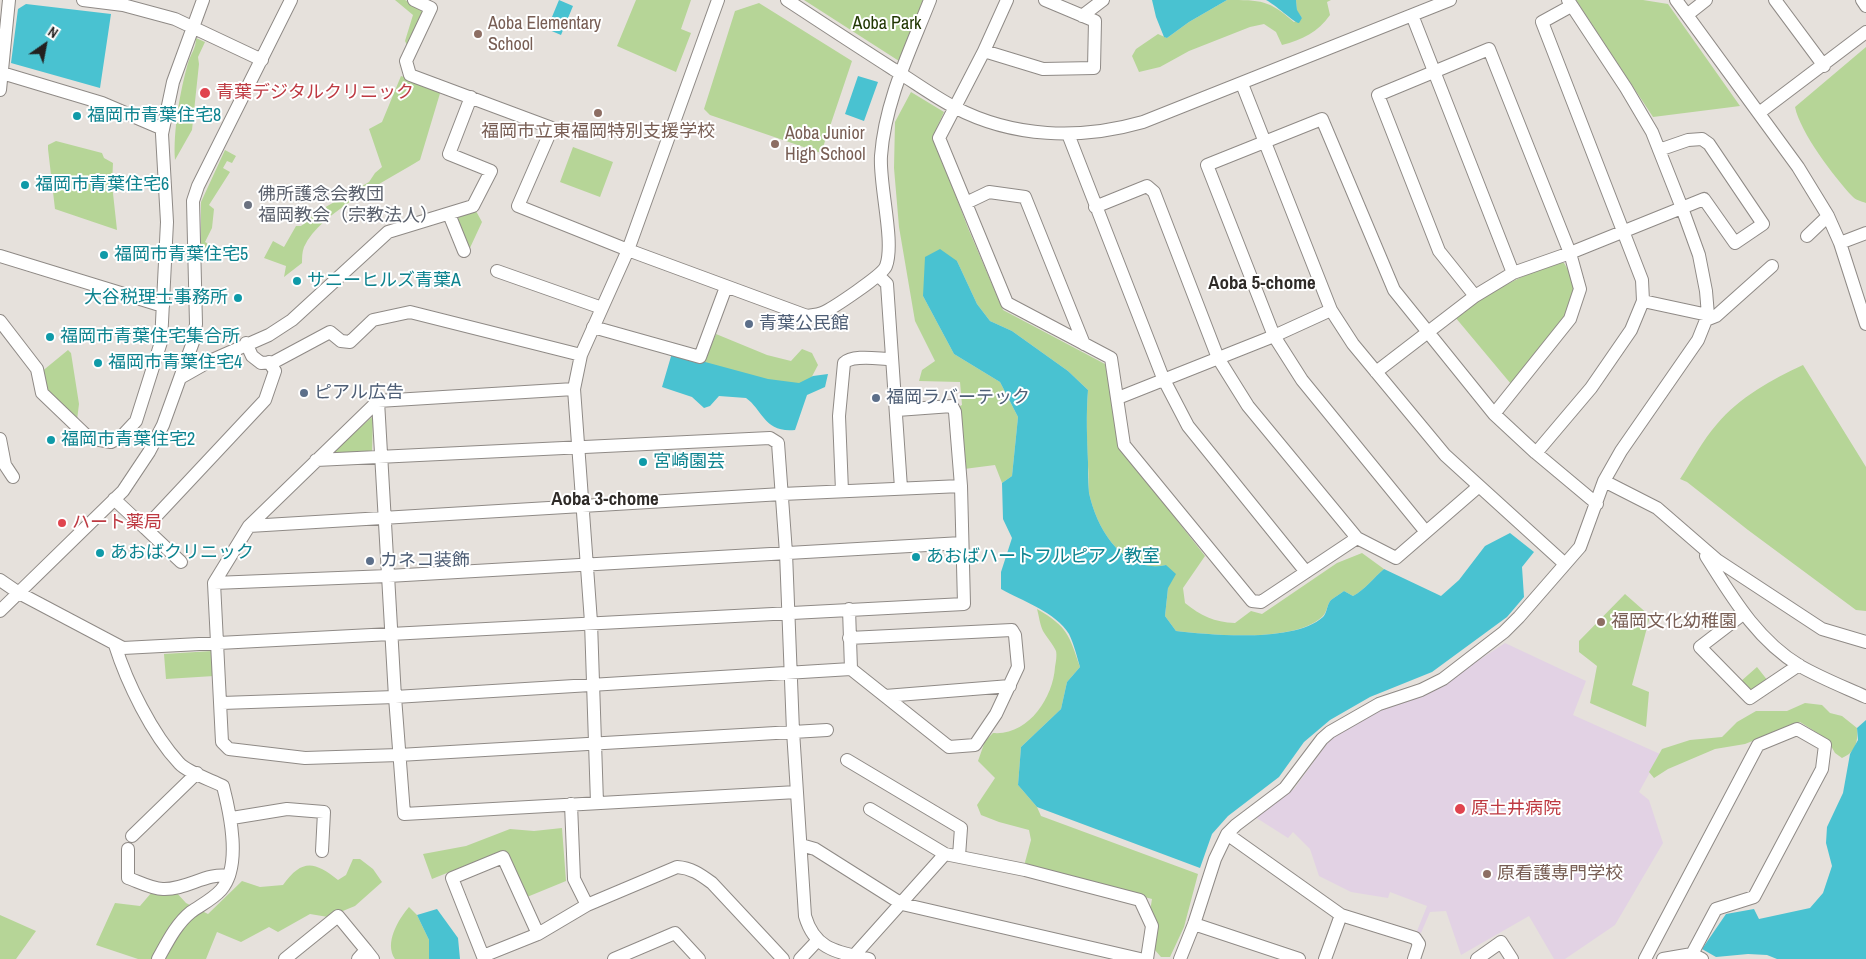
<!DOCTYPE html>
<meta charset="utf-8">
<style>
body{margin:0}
#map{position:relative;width:1866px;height:959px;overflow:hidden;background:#e6e1dc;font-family:"Archivo Narrow",sans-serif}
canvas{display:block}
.north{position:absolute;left:20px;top:20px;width:50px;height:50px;-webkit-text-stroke:4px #fff;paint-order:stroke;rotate:33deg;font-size:14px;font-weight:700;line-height:20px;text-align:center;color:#232120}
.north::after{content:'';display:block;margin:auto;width:18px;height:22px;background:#232120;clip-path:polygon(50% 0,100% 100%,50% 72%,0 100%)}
</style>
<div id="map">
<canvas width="1866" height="959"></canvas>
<div class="north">N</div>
</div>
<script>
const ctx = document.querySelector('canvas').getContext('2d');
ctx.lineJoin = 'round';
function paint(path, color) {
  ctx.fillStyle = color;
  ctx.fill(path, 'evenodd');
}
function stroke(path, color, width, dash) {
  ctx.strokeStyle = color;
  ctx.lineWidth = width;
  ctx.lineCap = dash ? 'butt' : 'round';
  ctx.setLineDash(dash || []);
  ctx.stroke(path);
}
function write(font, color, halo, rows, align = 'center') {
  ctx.font = font + ' "Archivo Narrow","Noto Sans JP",sans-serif';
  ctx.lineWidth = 4;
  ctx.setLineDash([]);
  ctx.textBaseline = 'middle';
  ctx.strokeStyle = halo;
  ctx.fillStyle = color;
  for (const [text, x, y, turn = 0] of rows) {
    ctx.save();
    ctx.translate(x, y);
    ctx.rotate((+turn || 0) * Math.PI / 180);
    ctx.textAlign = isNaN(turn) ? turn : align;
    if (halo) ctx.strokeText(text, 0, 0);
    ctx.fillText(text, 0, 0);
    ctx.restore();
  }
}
const medical = new Path2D(`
 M1505 643 1586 681 1573 715 1660 754 1639 792 1649 800 1663 843 1615 925 1565 959H1554L1529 916 1461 955 1446 911 1430 912 1421 933 1417 931 1427 906 1390 892 1388 898 1351 892 1319 876 1310 849 1293 832 1288 838 1255 817 1294 789 1331 738 1388 704 1430 692Z`);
const green = new Path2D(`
 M395 0H405L428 10 399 69 408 47 405 41 413 15Z
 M636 0H691L681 29 691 33 676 72 617 46Z
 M804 0H923L899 61Z
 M1227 0C1261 0 1269 0 1294 22L1302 18 1297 11 1296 0H1331L1327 2 1330 15C1318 32 1302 40 1282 45L1276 32 1264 24 1250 27 1189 51 1160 67 1139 72 1132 56 1136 49 1158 34 1167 38 1189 22Z
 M1576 0H1643L1668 4 1740 106 1653 117Z
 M759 3 852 61 821 153 710 115 704 109 735 11Z
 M196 38 205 42 198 57 199 64 192 130 175 160C173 132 180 91 188 63 191 53 196 49 196 38Z
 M1866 47V203C1861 201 1855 200 1852 196 1834 177 1800 132 1795 107Z
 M401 76 441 90 420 160C387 181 320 212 304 247 302 252 302 258 302 263L284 277 286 266 264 258 273 241 284 247 296 226H301L317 212 369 182 375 173 382 167 369 129 382 122Z
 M911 92 944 112 933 136 968 228 1003 310 1105 364 1122 450 1205 556 1183 588 1185 603C1201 616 1214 622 1235 623L1251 611 1262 614 1337 563 1362 553 1384 569C1373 578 1366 589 1353 596L1344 591C1340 594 1335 597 1331 600 1327 604 1327 613 1322 617 1293 643 1213 635 1176 631L1165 616 1168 588 1166 565C1124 574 1097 530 1089 493 1088 485 1089 475 1088 466 1087 440 1086 416 1088 390L1068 371 1012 331 990 321 977 304 957 261 923 296 954 354 1000 382 1018 417 1012 476 1002 483 995 465 964 469 958 407 962 405 960 382 919 381 922 370 935 361 915 321 899 227 894 168 895 122Z
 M56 141 102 153 104 158 113 163 112 184 117 230 55 209 48 149V145Z
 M573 147 613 162 600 197 560 182Z
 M225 150 236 156 232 163 227 161 223 168 230 172 209 205 214 209 212 228 205 242 230 257 201 256V202Z
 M476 211 482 222 469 250 458 219 460 214Z
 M1559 261 1564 263C1570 273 1576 282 1575 295 1574 313 1524 368 1511 384L1455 317C1488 292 1521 276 1559 261Z
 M716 334 767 355 791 361 802 349 812 353 818 365 808 384 795 391 704 362Z
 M68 350 71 353 79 404 77 420 46 391 40 373Z
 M1803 365 1866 467V611L1856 610 1748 530 1687 482 1680 479C1692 461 1702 441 1717 424 1739 398 1772 379 1803 365Z
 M373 416 372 454H331Z
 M1625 594 1650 616 1632 685 1649 692 1646 727 1590 703 1597 666 1579 652V641Z
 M1037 609C1068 627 1069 635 1080 667L1067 682 1061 709 1021 747 1018 785 1037 807 1041 816 1198 874 1184 927 1170 957H1161L1154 949 1158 930 1150 911 1152 899 1024 866 1031 840 1029 830 999 822 981 815 977 805 995 778 978 761 985 741 993 733C1028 736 1053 698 1055 667 1056 662 1057 655 1056 651 1053 644 1047 638 1043 631 1040 625 1039 616 1037 609Z
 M212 651 214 676 166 679 164 654Z
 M1757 667 1768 681 1750 693 1740 682Z
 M1805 703 1822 705 1830 713 1842 716 1857 728C1858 742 1856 752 1842 758L1835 753 1827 739 1800 722 1745 744 1715 749 1668 769 1654 778 1649 772 1662 749 1690 740 1722 737 1737 722 1756 711H1787Z
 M562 828 566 881 527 897 504 850 432 879 423 854 466 846 510 829 534 831Z
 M353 859H360L373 869 382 882 355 906 328 917 310 914 278 932 269 927 241 942 217 932 206 959H138L96 945 115 903 140 906 152 892 175 891 186 903 208 914 242 881 260 887 283 885C302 859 314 861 338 880L346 875Z
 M409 907 417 915 429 940V959H395C384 943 398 920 409 907Z
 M0 915 36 931 16 959H0Z`);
const water = new Path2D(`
 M559 0 573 6 561 35 547 29Z
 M1152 0H1227L1189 22 1167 38 1164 37 1156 17Z
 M1266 0H1296L1297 10 1302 18 1299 23C1293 22 1276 5 1266 0Z
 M26 4 111 14 100 88 11 63 18 9Z
 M858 76 878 82 864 121 845 114Z
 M940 249 957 261 977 304 990 321 1012 331 1068 371 1088 390C1086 415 1087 438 1088 462 1088 472 1088 483 1089 493 1097 530 1124 574 1166 565L1176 574 1168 588 1165 616 1176 631C1212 635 1294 643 1323 617 1327 613 1327 604 1331 600 1335 597 1340 594 1344 591L1353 596C1366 589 1373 578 1384 569L1441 596 1459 580 1485 546 1510 533 1534 552 1522 567 1524 597 1507 617 1432 672 1370 697 1330 720 1304 742 1279 777 1228 816 1212 834 1200 868 1037 807 1018 785 1021 747 1061 709 1067 682 1080 667C1077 657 1074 644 1069 634 1056 612 1022 601 1001 589V572L1012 538 1003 519 1002 483 1012 476 1018 417 1000 382 954 354 923 296 925 257Z
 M672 353 768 379 799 383 813 376 828 374 825 387 807 395 795 430C764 433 763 410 746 398L719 396 710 406 704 408 692 397 662 387Z
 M1866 720V959H1777L1767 955 1748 954 1716 957 1702 949 1726 914 1754 909 1759 919 1810 908 1823 893 1832 866 1826 843 1827 827 1843 793 1850 754 1858 740 1857 728Z
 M437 909 458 938 460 959H429V940L417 915Z`);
const minor = new Path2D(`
 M83 0 123 5 175 19 262 60
 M414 0 431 8 406 61 410 75 552 128 518 206 628 250 807 316C812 315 817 315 822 313 832 309 883 275 886 266 895 242 879 185 881 156 885 101 910 51 930 0
 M787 0C822 23 857 46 893 69 913 81 933 96 954 107 1013 138 1080 140 1143 122L1450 0
 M1045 0 1095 21 1094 68 1043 69 984 51 939 138 1007 303 1111 358 1124 445 1252 601 1261 602 1357 538
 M1676 0 1798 167 1828 216 1840 243 1866 324
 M1775 0 1824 66
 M1862 0 1866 6
 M1412 15 1513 273
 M1687 15 1706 0
 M1082 16 1103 0
 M984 51 1007 0
 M2 73 102 103 163 129
 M1242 84 1331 310 1353 344 1445 455 1565 564
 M0 90 9 0
 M1759 113 1866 32
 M1068 134 1163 378 1188 426 1306 572
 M966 203 989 192 1025 197 1084 344
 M1095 207 1147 186 1154 192 1218 358 1248 406 1357 538 1396 558 1478 487
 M449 214 464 251
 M1807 236 1828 216
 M1840 243 1866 233
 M0 256 163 306
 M497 271 602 308
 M879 276 887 284 901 488
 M1475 296 1439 251 1378 95 1489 49 1570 253 1580 289 1570 319 1494 414
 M1643 301 1708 315
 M1706 320 1716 316 1772 266
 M0 321 37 369 42 393 89 438 111 442 122 436 136 421 161 342 167 222 162 134 173 82 203 0
 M593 327 700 357 726 287
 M246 343 252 356 261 363 274 362 330 332 341 341 350 342 373 320 410 312 581 355
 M1376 372 1475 296 1513 273 1570 253 1704 199 1735 243 1763 224 1709 144 1702 139 1688 140 1659 150
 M180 378 210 361 269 335 292 320 388 232 473 206 491 171 449 154 471 97
 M574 389 378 401 249 526 214 583 222 742 229 749 305 758 399 755 827 730
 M1118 398 1274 336 1331 310
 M378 401 395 697 404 814 797 792
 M0 439 5 465 13 477
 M1536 453 1591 388 1631 330 1643 301 1642 280 1542 22 1571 6
 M316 460 770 438 778 443 786 553 793 731 805 916C815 950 837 952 869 959
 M1604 481 1657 508 1717 560 1822 629 1866 642
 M842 491 839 416 844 363C853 354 879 359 891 359
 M114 499 145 528 265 400 275 371 269 362
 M249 526 782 494 961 486
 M145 528 181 562
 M1426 532 1302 380 1274 336 1207 165 1322 119 1394 290 1494 414 1536 453 1597 504
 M1706 556C1732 597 1757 640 1800 666 1821 678 1844 687 1866 697
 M0 580 19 593 123 648 964 604 961 486 955 412 952 406 897 410
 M214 583 388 576 962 543
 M849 609 851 669 949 747 975 745 996 714 1018 667 1015 635 1012 630 849 638
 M0 611 123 491 149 452 163 425 193 342 196 324 193 201 198 186 291 0
 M1743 614 1700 647 1750 698 1799 665
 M115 645C127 683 152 734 179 763 187 772 211 780 223 786 230 813 242 866 221 890 213 899 201 905 191 912 176 924 167 943 158 959
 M885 696 1010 686
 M222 703 395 697 851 669
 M847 760 961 828 959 856
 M597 803 591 622 574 389 581 355 628 250 718 0
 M571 804 574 879 587 905
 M870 809 945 854
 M232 818 287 809 324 812 322 851
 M1227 834 1341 915 1325 959
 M132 836 197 773
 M801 845 815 849 902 904 1140 959
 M128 849V878C139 882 152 889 163 889 186 890 207 872 229 876
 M1341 915 1415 938 1419 944 1414 959
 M1194 924 1299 959
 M483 956 538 934 587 905 677 867C692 868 701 875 712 883L783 959
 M285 959 338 916 366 950
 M358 959 366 950 373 959
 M484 959 452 878 503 857 538 934
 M614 959 675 933 699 959
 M800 959 817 941
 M851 959 945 854 1025 870 1140 900 1152 926 1147 959
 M1180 959 1194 924 1215 859 1227 834 1236 825 1285 788 1322 739 1330 732 1379 704 1421 690 1443 679 1504 632 1519 617 1580 547 1604 481 1621 451 1698 340 1708 315 1706 291 1699 255 1682 208 1652 132 1626 88 1568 0
 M1477 959 1501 942 1512 959
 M1645 959 1758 745 1797 729 1825 745 1822 769 1754 897 1716 909 1692 954
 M1663 959 1692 954 1702 959`);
const markers = [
 [478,34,5,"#8d6e63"],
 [205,93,6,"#e0444e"],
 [598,113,5,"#8d6e63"],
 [77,116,5,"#0f9aa8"],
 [775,144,5,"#8d6e63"],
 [25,185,5,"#0f9aa8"],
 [248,205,5,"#6b7280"],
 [104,255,5,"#0f9aa8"],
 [297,281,5,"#0f9aa8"],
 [238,298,5,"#0f9aa8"],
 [749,324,5,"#5c6f8a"],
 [50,337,5,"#0f9aa8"],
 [98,363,5,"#0f9aa8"],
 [304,393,5,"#5c6f8a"],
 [876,398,5,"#5c6f8a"],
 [51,440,5,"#0f9aa8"],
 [643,462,5,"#0f9aa8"],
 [62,523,5,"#e0444e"],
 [100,553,5,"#0f9aa8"],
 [916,557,5,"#0f9aa8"],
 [370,561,5,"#5c6f8a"],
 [1601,622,5,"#8d6e63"],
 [1460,809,6,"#e0444e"],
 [1487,874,5,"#8d6e63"]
];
const educationNames = [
 ["Aoba Elementary",488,24],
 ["School",488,45],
 ["福岡市立東福岡特別支援学校",598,132,"center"],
 ["Aoba Junior",785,134],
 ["High School",785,155],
 ["福岡文化幼稚園",1611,622],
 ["原看護専門学校",1497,874]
];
const parkNames = [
 ["Aoba Park",887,24]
];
const healthNames = [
 ["青葉デジタルクリニック",216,93],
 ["ハート薬局",72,523],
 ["原土井病院",1471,809]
];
const cultureNames = [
 ["福岡市青葉住宅8",87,116],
 ["福岡市青葉住宅6",35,185],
 ["福岡市青葉住宅5",114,255],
 ["サニーヒルズ青葉A",307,281],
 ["大谷税理士事務所",228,298,"right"],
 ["福岡市青葉住宅集合所",60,337],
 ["福岡市青葉住宅4",108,363],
 ["福岡市青葉住宅2",61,440],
 ["宮崎園芸",653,462],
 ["あおばクリニック",110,553],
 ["あおばハートフルピアノ教室",926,557]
];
const worshipNames = [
 ["佛所護念会教団",258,195],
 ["福岡教会（宗教法人）",258,216]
];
const serviceNames = [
 ["青葉公民館",759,324],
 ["ピアル広告",314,393],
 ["福岡ラバーテック",886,398],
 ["カネコ装飾",380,561]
];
const neighbourhoodNames = [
 ["Aoba 5-chome",1262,284],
 ["Aoba 3-chome",605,500]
];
paint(medical, '#e2d2e4');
paint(green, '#b6d597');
paint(water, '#49c2d1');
stroke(minor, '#8f8a86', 14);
stroke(minor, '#fff', 12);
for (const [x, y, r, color] of markers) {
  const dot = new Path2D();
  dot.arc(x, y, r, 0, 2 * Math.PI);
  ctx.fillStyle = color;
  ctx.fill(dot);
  stroke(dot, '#fff', 2);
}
write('18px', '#785e54', '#fff', educationNames, 'left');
write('18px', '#1f3500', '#fff', parkNames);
write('18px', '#be3a42', '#fff', healthNames, 'left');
write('18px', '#0d838f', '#fff', cultureNames, 'left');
write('18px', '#5b616d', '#fff', worshipNames, 'left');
write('18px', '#4e5e75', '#fff', serviceNames, 'left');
write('bold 19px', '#2e2a27', '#fff', neighbourhoodNames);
</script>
